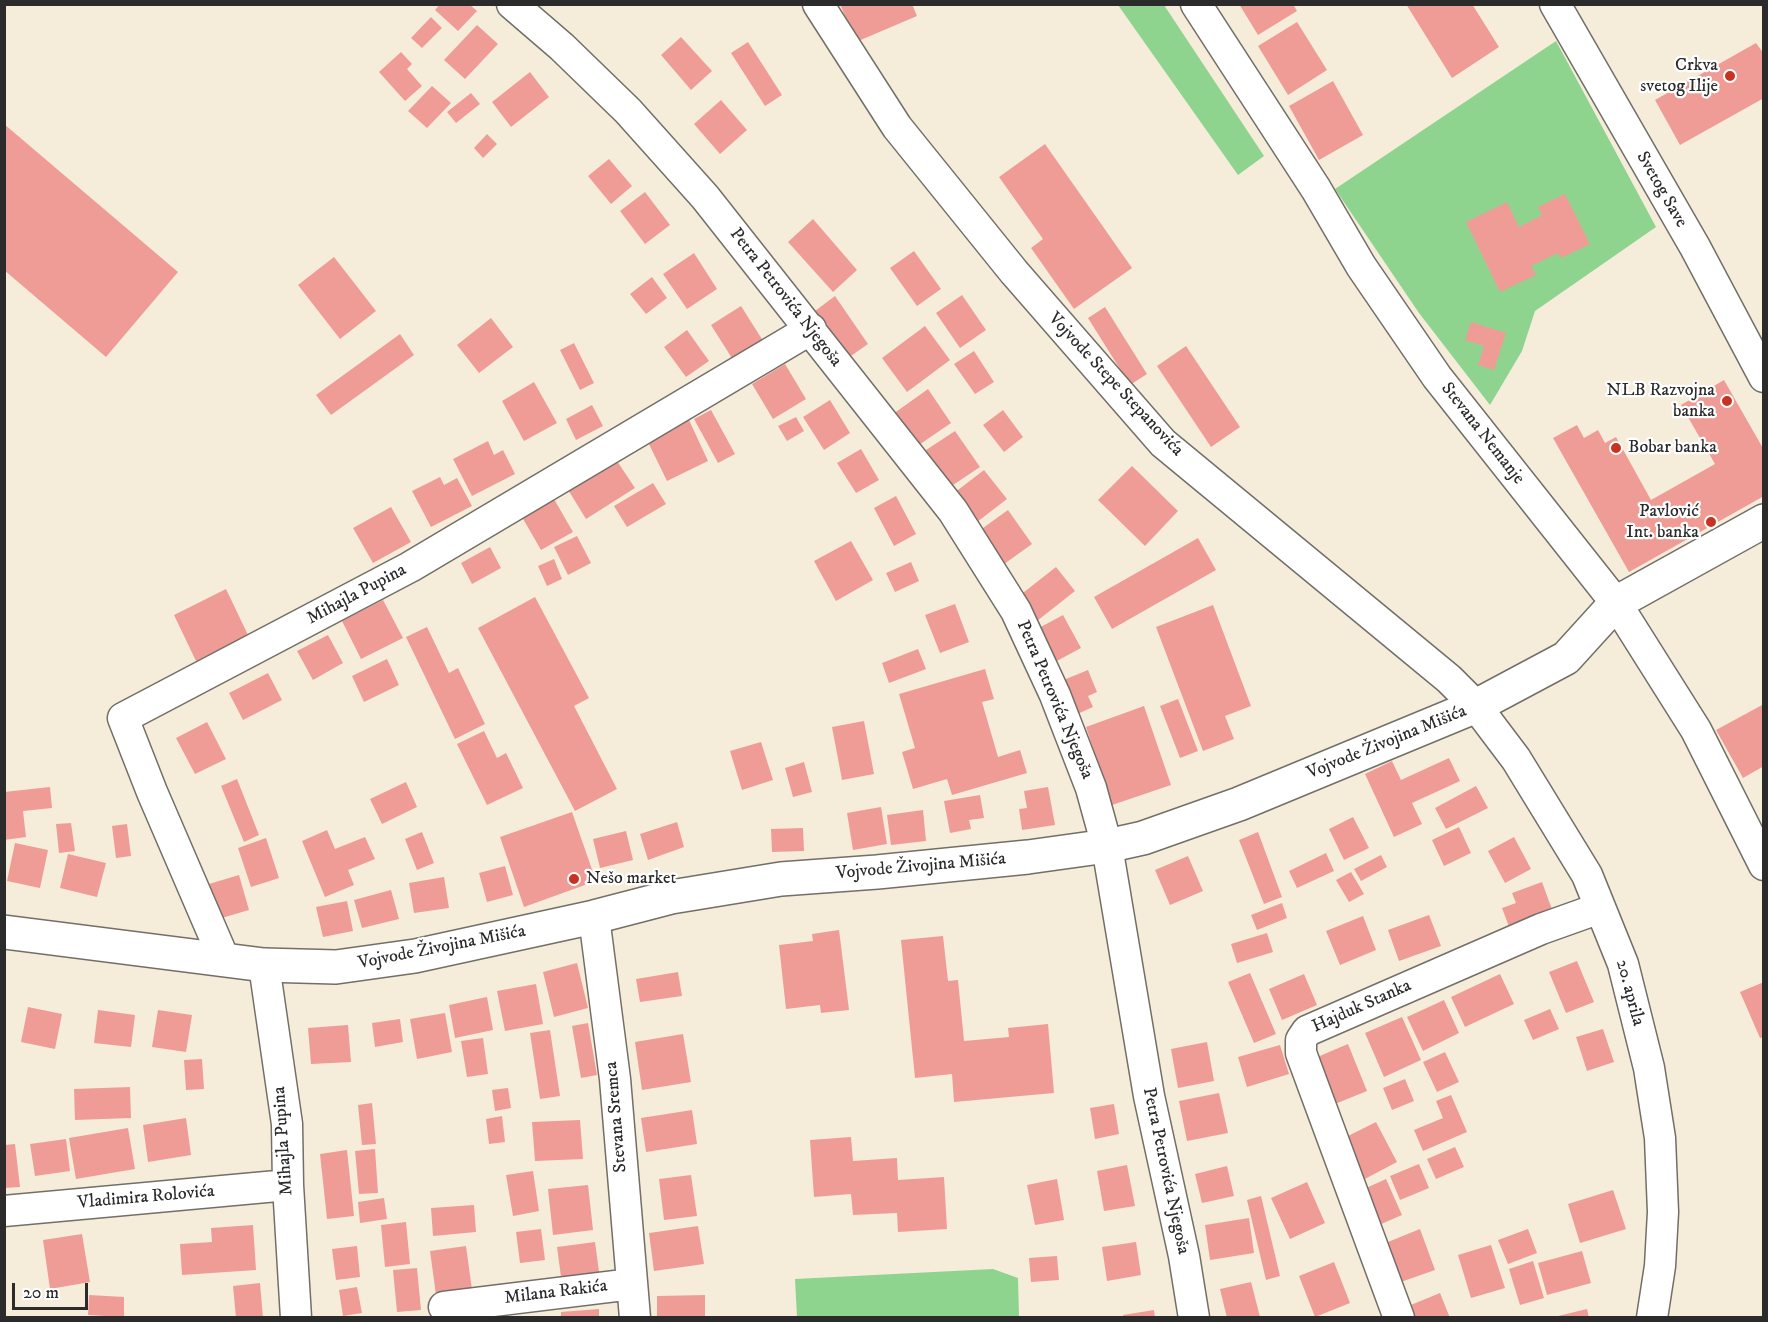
<!DOCTYPE html>
<meta charset="utf-8">
<style>
body{margin:0}
#map{position:relative;width:1768px;height:1322px;overflow:hidden;background:#f6ecda;font-family:"IM FELL DW Pica",serif}
canvas{display:block}
.frame{position:absolute;inset:0;border:6px solid #2b2b2b;pointer-events:none}
.scale{position:absolute;left:12px;top:1283px;width:76px;height:27px;box-sizing:border-box;border:3px solid #2b2b2b;border-top:0;padding-left:8px;font-size:18px;line-height:21px;white-space:nowrap;color:#2b2b2b;-webkit-text-stroke:4px #fff;paint-order:stroke}
</style>
<div id="map">
<canvas width="1768" height="1322"></canvas>
<div class="frame"></div>
<div class="scale">20 m</div>
</div>
<script>
const ctx = document.querySelector('canvas').getContext('2d');
ctx.lineJoin = 'round';
function paint(path, color) {
  ctx.fillStyle = color;
  ctx.fill(path, 'evenodd');
}
function stroke(path, color, width, dash) {
  ctx.strokeStyle = color;
  ctx.lineWidth = width;
  ctx.lineCap = dash ? 'butt' : 'round';
  ctx.setLineDash(dash || []);
  ctx.stroke(path);
}
function write(font, color, halo, rows, align = 'center') {
  ctx.font = font + ' "IM FELL DW Pica",serif';
  ctx.lineWidth = 4.5;
  ctx.setLineDash([]);
  ctx.textBaseline = 'middle';
  ctx.strokeStyle = halo;
  ctx.fillStyle = color;
  for (const [text, x, y, turn = 0] of rows) {
    ctx.save();
    ctx.translate(x, y);
    ctx.rotate((+turn || 0) * Math.PI / 180);
    ctx.textAlign = isNaN(turn) ? turn : align;
    if (halo) ctx.strokeText(text, 0, 0);
    ctx.fillText(text, 0, 0);
    ctx.restore();
  }
}
const green = new Path2D(`
 M1118 5H1164L1264 156 1238 175Z
 M1556 41 1656 227 1535 311 1522 351 1490 405 1419 313 1335 189Z
 M993 1269 1018 1278 1019 1317H797L795 1279Z`);
const building = new Path2D(`
 M440 4H469L477 11 458 31 435 10Z
 M840 4H912L917 16 856 42Z
 M1239 4H1293L1297 11 1258 35Z
 M1406 4H1472L1499 47 1452 78Z
 M431 17 442 28 422 48 411 38Z
 M1297 22 1327 70 1288 95 1258 46Z
 M477 25 498 44 465 79 444 60Z
 M681 37 712 71 691 90 661 55Z
 M748 42 782 95 765 106 731 53Z
 M1756 43 1764 54V98L1680 145 1655 100Z
 M401 52 412 64 407 69 422 86 405 101 379 72Z
 M530 72 549 97 511 127 492 102Z
 M1333 81 1363 135 1319 160 1289 106Z
 M432 86 451 103 427 128 408 111Z
 M471 93 480 104 456 123 447 112Z
 M721 100 747 130 720 154 694 124Z
 M4 124 178 272 106 357 4 270Z
 M487 134 497 144 483 158 474 148Z
 M1045 144 1132 268 1074 309 1031 248 1043 239 999 177Z
 M609 159 632 186 611 204 588 176Z
 M645 192 670 225 645 244 620 211Z
 M1565 194 1590 244 1561 258 1558 253 1531 266 1536 275 1500 292 1466 222 1507 202 1519 227 1542 215 1538 207Z
 M813 219 857 270 833 292 788 242Z
 M914 251 941 289 917 306 890 268Z
 M694 253 717 289 687 309 663 274Z
 M334 257 376 311 340 339 298 285Z
 M652 277 667 298 646 314 630 294Z
 M962 295 986 330 960 348 936 313Z
 M835 296 868 344 848 358 815 311Z
 M741 306 765 344 735 363 711 325Z
 M1105 307 1147 374 1130 385 1088 318Z
 M491 318 513 347 479 373 457 345Z
 M1471 322 1506 333 1494 370 1478 365 1484 346 1465 340Z
 M925 326 950 360 907 392 882 358Z
 M687 330 709 361 686 377 664 347Z
 M400 334 414 355 331 415 316 395Z
 M574 343 594 383 580 390 560 350Z
 M1186 346 1240 427 1211 447 1157 366Z
 M974 351 994 382 975 394 954 364Z
 M785 364 806 399 773 419 752 384Z
 M1724 380 1764 450V496L1629 572 1553 438 1577 425 1584 438 1598 430 1605 443 1616 437 1651 500 1715 464 1681 405Z
 M534 382 557 423 524 441 502 401Z
 M928 389 951 423 916 447 893 414Z
 M830 400 850 433 824 450 803 417Z
 M592 405 603 426 576 440 566 419Z
 M711 410 735 454 718 463 694 419Z
 M1003 410 1023 437 1004 452 983 425Z
 M796 417 804 431 787 441 778 426Z
 M689 420 708 461 667 481 647 440Z
 M955 431 980 467 947 489 923 452Z
 M488 441 494 455 503 450 515 474 472 496 453 459Z
 M861 449 879 480 856 493 837 463Z
 M615 458 635 488 586 519 567 488Z
 M1132 466 1178 511 1145 546 1098 500Z
 M984 470 1007 499 977 522 954 493Z
 M440 477 444 485 457 478 472 506 431 527 412 491Z
 M653 483 666 504 627 527 614 506Z
 M896 496 916 534 894 546 874 508Z
 M554 499 573 532 541 550 522 517Z
 M391 507 411 542 373 563 353 528Z
 M1008 510 1032 544 1000 567 976 533Z
 M577 536 591 563 568 575 554 547Z
 M1198 538 1216 570 1112 629 1094 597Z
 M851 541 873 580 836 601 814 561Z
 M490 547 501 568 472 584 461 563Z
 M554 559 562 579 547 586 538 566Z
 M911 562 919 581 895 592 886 573Z
 M1056 567 1075 591 1037 621 1019 596Z
 M226 589 248 635 196 661 174 615Z
 M535 597 589 698 574 706 617 789 575 811 478 628Z
 M383 600 403 638 361 659 342 621Z
 M955 604 969 642 940 653 925 615Z
 M1213 605 1251 706 1225 716 1234 739 1203 751 1156 627Z
 M1063 615 1081 648 1055 662 1037 629Z
 M427 627 449 673 458 668 485 724 455 739 406 637Z
 M328 635 343 663 313 680 297 651Z
 M918 649 926 669 889 683 882 663Z
 M387 659 399 685 364 702 352 676Z
 M985 669 994 699 982 702 998 757 1020 750 1027 773 952 795 947 779 913 789 902 752 915 748 899 694Z
 M1088 670 1097 692 1088 696 1093 707 1075 715 1061 681Z
 M268 673 282 700 243 720 229 693Z
 M1178 699 1198 751 1180 758 1160 706Z
 M1764 704V766L1743 778 1716 730Z
 M1144 706 1171 785 1112 805 1086 727Z
 M864 721 874 774 842 780 832 727Z
 M207 722 226 759 195 774 176 738Z
 M484 731 497 758 506 753 523 788 487 805 457 744Z
 M761 742 773 780 742 790 730 751Z
 M1449 758 1460 781 1412 803 1422 824 1394 837 1365 774 1392 761 1401 780Z
 M804 762 812 792 793 797 785 768Z
 M237 779 259 835 244 842 221 786Z
 M406 782 417 807 382 824 370 799Z
 M1476 786 1488 808 1446 829 1435 808Z
 M50 787 52 808 23 811 26 837 4 840V792Z
 M1048 787 1055 825 1022 830 1019 809 1027 808 1024 791Z
 M980 795 984 818 969 820 971 829 950 833 944 801Z
 M881 807 887 844 853 850 847 813Z
 M923 810 926 841 891 845 887 815Z
 M572 812 596 881 524 907 500 837Z
 M1353 817 1369 848 1344 860 1329 829Z
 M677 822 684 847 648 860 640 834Z
 M71 823 75 851 59 853 56 824Z
 M127 824 131 856 116 858 112 826Z
 M1459 827 1471 853 1444 866 1432 840Z
 M803 828 804 851 772 852 771 829Z
 M327 830 335 849 365 837 375 859 348 870 354 885 325 897 302 841Z
 M626 831 633 860 600 868 593 839Z
 M422 832 434 863 417 870 405 839Z
 M1258 832 1282 897 1264 904 1239 840Z
 M1514 837 1531 869 1505 883 1488 851Z
 M266 838 279 878 251 887 238 848Z
 M15 843 48 850 40 888 7 881Z
 M1326 853 1334 871 1297 888 1289 871Z
 M68 854 106 863 97 897 60 888Z
 M1381 855 1387 867 1361 881 1354 869Z
 M1188 856 1203 891 1170 905 1155 870Z
 M505 866 513 895 487 902 479 873Z
 M1351 872 1364 894 1349 902 1336 880Z
 M239 875 249 910 218 919 209 884Z
 M444 877 449 908 414 913 409 883Z
 M1542 882 1554 915 1511 932 1502 908 1516 903 1512 893Z
 M391 890 399 919 362 928 354 900Z
 M347 901 353 931 323 937 316 907Z
 M1282 903 1287 918 1257 930 1251 915Z
 M1429 915 1441 946 1399 961 1388 930Z
 M1363 916 1376 950 1340 965 1326 931Z
 M839 930 849 1010 821 1013 820 1005 786 1009 779 945 813 941 812 934Z
 M1267 933 1273 952 1237 963 1231 944Z
 M943 936 948 981 958 980 964 1041 1009 1037 1008 1028 1048 1024 1054 1093 954 1102 952 1074 915 1078 901 940Z
 M1577 961 1594 1002 1566 1013 1549 972Z
 M577 963 588 1008 554 1017 543 972Z
 M678 972 682 996 640 1002 636 979Z
 M1250 973 1276 1034 1254 1043 1228 982Z
 M1304 974 1317 1005 1282 1020 1269 989Z
 M1500 974 1514 1004 1465 1027 1451 997Z
 M1764 982V1037L1760 1038 1740 992Z
 M536 984 543 1024 505 1031 497 991Z
 M487 997 493 1030 455 1038 449 1005Z
 M1444 1000 1459 1033 1423 1051 1407 1017Z
 M28 1007 62 1014 55 1049 21 1042Z
 M1550 1009 1559 1029 1533 1040 1524 1020Z
 M98 1010 135 1015 131 1047 94 1043Z
 M158 1010 192 1015 186 1052 152 1047Z
 M445 1013 452 1052 417 1059 410 1019Z
 M1402 1017 1421 1060 1384 1077 1365 1033Z
 M400 1019 403 1042 375 1047 372 1023Z
 M588 1023 597 1075 581 1078 572 1026Z
 M348 1025 351 1062 311 1064 308 1028Z
 M1603 1029 1614 1062 1587 1071 1576 1037Z
 M550 1030 560 1096 540 1099 530 1033Z
 M683 1034 691 1082 642 1090 635 1042Z
 M483 1038 488 1074 467 1077 461 1041Z
 M1207 1042 1214 1081 1178 1088 1171 1049Z
 M1348 1044 1367 1091 1335 1104 1315 1058Z
 M1280 1045 1289 1074 1247 1087 1238 1057Z
 M1445 1052 1459 1082 1437 1092 1423 1062Z
 M202 1059 204 1089 186 1090 184 1060Z
 M1405 1079 1414 1101 1392 1110 1383 1088Z
 M130 1087 131 1118 75 1120 74 1089Z
 M508 1088 511 1108 495 1111 492 1090Z
 M1219 1093 1228 1133 1187 1141 1179 1101Z
 M1451 1095 1467 1132 1423 1151 1414 1130 1443 1118 1436 1101Z
 M372 1103 376 1144 362 1145 358 1105Z
 M1114 1104 1119 1134 1095 1139 1090 1108Z
 M692 1110 697 1144 646 1152 641 1118Z
 M502 1116 505 1142 489 1144 486 1119Z
 M186 1118 191 1155 148 1162 143 1125Z
 M580 1120 583 1159 535 1161 532 1122Z
 M1376 1122 1397 1162 1361 1181 1340 1140Z
 M128 1128 135 1169 76 1179 69 1138Z
 M851 1137 853 1161 897 1158 898 1180 944 1177 947 1229 898 1232 897 1213 853 1215 851 1194 814 1197 810 1140Z
 M66 1139 70 1171 35 1176 30 1144Z
 M15 1144 20 1187 4 1188V1145Z
 M1455 1147 1464 1167 1436 1179 1427 1159Z
 M375 1149 378 1193 359 1194 355 1151Z
 M347 1150 354 1216 327 1219 320 1154Z
 M1419 1164 1429 1188 1400 1200 1390 1176Z
 M1127 1165 1135 1206 1104 1211 1097 1171Z
 M1227 1166 1234 1196 1202 1203 1195 1174Z
 M533 1171 539 1211 513 1216 506 1175Z
 M691 1175 697 1216 664 1220 659 1179Z
 M1057 1179 1064 1220 1035 1225 1027 1185Z
 M1386 1179 1402 1215 1379 1225 1364 1189Z
 M1307 1182 1325 1223 1290 1239 1271 1198Z
 M588 1185 593 1230 553 1235 548 1189Z
 M1613 1190 1626 1229 1580 1243 1568 1204Z
 M1261 1196 1280 1276 1266 1280 1247 1200Z
 M384 1198 387 1219 360 1223 358 1202Z
 M474 1205 476 1232 433 1236 431 1208Z
 M1249 1218 1254 1253 1210 1260 1205 1225Z
 M406 1222 410 1264 385 1267 381 1225Z
 M253 1225 256 1270 182 1275 180 1244 212 1242 211 1228Z
 M698 1226 704 1264 654 1271 649 1233Z
 M541 1229 545 1260 520 1263 516 1232Z
 M1420 1229 1435 1270 1398 1283 1383 1244Z
 M1528 1229 1537 1253 1508 1264 1498 1240Z
 M82 1234 90 1282 50 1289 43 1240Z
 M595 1242 600 1279 562 1284 557 1247Z
 M1136 1242 1141 1275 1107 1281 1102 1247Z
 M1491 1245 1505 1288 1471 1298 1458 1255Z
 M357 1246 360 1277 336 1280 332 1249Z
 M466 1246 472 1290 436 1295 430 1251Z
 M1582 1251 1591 1283 1547 1295 1538 1263Z
 M1057 1256 1059 1280 1031 1282 1029 1258Z
 M1533 1261 1544 1298 1520 1305 1509 1269Z
 M1334 1262 1350 1303 1315 1317 1299 1276Z
 M417 1268 421 1310 397 1312 393 1270Z
 M1251 1282 1260 1317 1227 1318 1220 1289Z
 M260 1283 263 1318H236L233 1286Z
 M357 1287 362 1313 343 1316 339 1290Z
 M1440 1293 1450 1318H1410L1406 1307Z
 M89 1295 124 1297V1317L88 1315Z
 M705 1295V1318H657V1296Z
 M599 1309V1318H561V1312Z
 M1587 1309 1589 1318H1558V1316Z
 M1154 1310 1155 1318H1124L1123 1315Z`);
const minor = new Path2D(`
 M512 4 562 47 628 111 705 197 953 511 1016 611 1055 695 1091 788 1107 846 1149 1096 1184 1256 1194 1318
 M818 4 897 127 1014 272 1163 443 1449 679 1476 706 1516 759 1587 875 1623 964 1649 1068 1660 1138 1663 1212 1660 1266 1652 1318
 M1196 4 1316 189 1361 266 1437 377 1616 603 1696 730 1764 865
 M1555 4 1695 247 1764 377
 M594 917 615 1079 635 1318
 M224 959 152 792 123 718 410 567 811 329
 M264 965 287 1124 288 1185 296 1318
 M4 1211 288 1185
 M444 1307 632 1284
 M1399 1318 1301 1053V1040L1307 1031 1541 929 1600 908`);
const tertiary = new Path2D(`
 M4 932 264 965 336 967 415 956 594 917 671 897 781 879 877 872 1028 857 1107 846 1143 838 1239 804 1476 706 1566 658 1616 603 1764 521`);
const markers = [
 [1730,76,6,"#c8321e"],
 [1727,401,6,"#c8321e"],
 [1616,448,6,"#c8321e"],
 [1711,522,6,"#c8321e"],
 [574,879,6,"#c8321e"]
];
const poiNames = [
 ["Crkva",1718,66],
 ["svetog Ilije",1718,87],
 ["NLB Razvojna",1715,391],
 ["banka",1715,412],
 ["Bobar banka",1628,448,"left"],
 ["Pavlović",1699,512],
 ["Int. banka",1699,533],
 ["Nešo market",586,879,"left"]
];
const streetNames = [
 ["Svetog Save",1661,190,60],
 ["Petra Petrovića Njegoša",785,298,52],
 ["Vojvode Stepe Stepanovića",1115,385,47],
 ["Stevana Nemanje",1482,434,52],
 ["Mihajla Pupina",357,595,-28],
 ["Petra Petrovića Njegoša",1054,700,67],
 ["Vojvode Živojina Mišića",1387,743,-22],
 ["Vojvode Živojina Mišića",921,867,-5],
 ["Vojvode Živojina Mišića",442,948,-11],
 ["20. aprila",1629,993,75],
 ["Hajduk Stanka",1362,1007,-24],
 ["Stevana Sremca",617,1117,-95],
 ["Mihajla Pupina",284,1141,-94],
 ["Petra Petrovića Njegoša",1165,1171,78],
 ["Vladimira Rolovića",146,1198,-5],
 ["Milana Rakića",556,1293,-7]
];
paint(green, '#8ed48e');
paint(building, '#f09c96');
stroke(minor, '#726f68', 33);
stroke(tertiary, '#726f68', 36);
stroke(minor, '#fff', 30);
stroke(tertiary, '#fff', 33);
for (const [x, y, r, color] of markers) {
  const dot = new Path2D();
  dot.arc(x, y, r, 0, 2 * Math.PI);
  ctx.fillStyle = color;
  ctx.fill(dot);
  stroke(dot, '#fff', 2);
}
write('18px', '#2b2b2b', '#fff', poiNames, 'right');
write('18px', '#2b2b2b', '#fff', streetNames);
</script>
